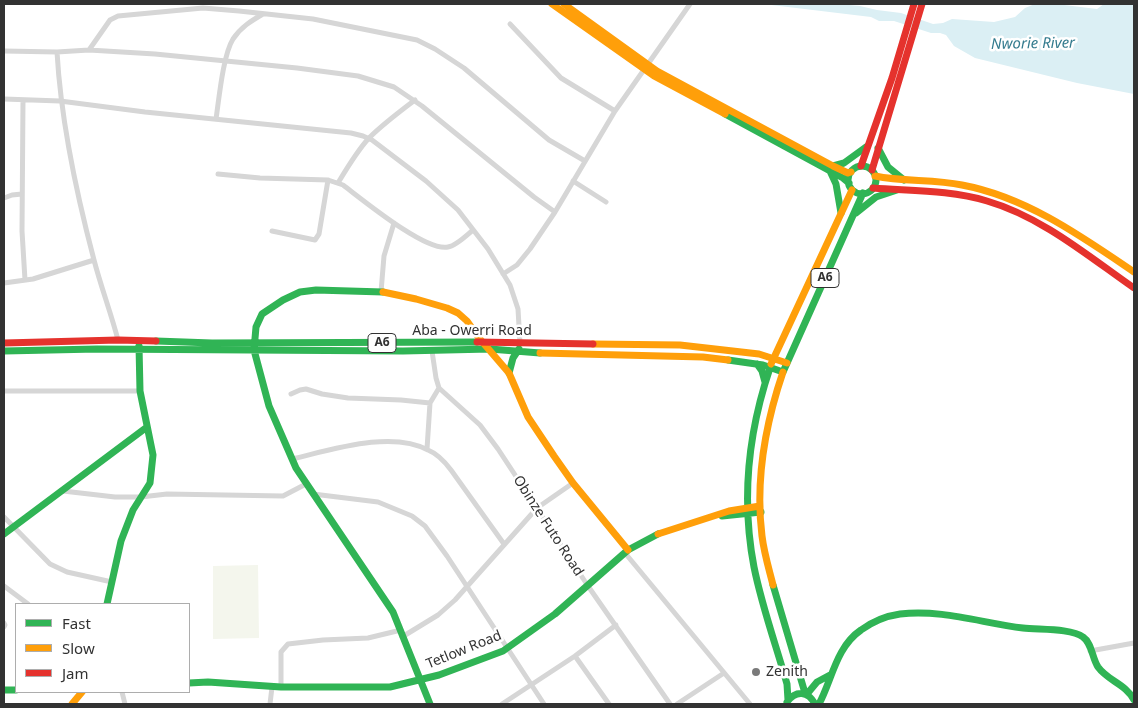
<!DOCTYPE html>
<style>
body{margin:0}
#map{position:relative;width:1138px;height:708px;overflow:hidden;background:#fff;font-family:"Noto Sans",sans-serif}
canvas{display:block}
.frame{position:absolute;inset:0;border:5px solid #323232;pointer-events:none}
.legend{position:absolute;left:15px;top:603px;width:175px;height:90px;box-sizing:border-box;background:#fff;border:1px solid #adadad;margin:0;padding:6px 9px;list-style:none;font-size:15px;color:#323232}
.legend li{display:flex;align-items:center;gap:10px;height:25px}
.legend b{width:25px;border:1px solid #adadad}
</style>
<div id="map">
<canvas width="1138" height="708"></canvas>
<div class="frame"></div>
<ul class="legend">
<li><b style="height:6px;background:#30b455"></b>Fast</li>
<li><b style="height:6px;background:#ff9f0a"></b>Slow</li>
<li><b style="height:6px;background:#e5322d"></b>Jam</li>
</ul>
</div>
<script>
const ctx = document.querySelector('canvas').getContext('2d');
ctx.lineJoin = 'round';
function paint(path, color) {
  ctx.fillStyle = color;
  ctx.fill(path, 'evenodd');
}
function stroke(path, color, width, dash) {
  ctx.strokeStyle = color;
  ctx.lineWidth = width;
  ctx.lineCap = dash ? 'butt' : 'round';
  ctx.setLineDash(dash || []);
  ctx.stroke(path);
}
function write(font, color, halo, rows, align = 'center') {
  ctx.font = font + ' "Noto Sans",sans-serif';
  ctx.lineWidth = 5;
  ctx.setLineDash([]);
  ctx.textBaseline = 'middle';
  ctx.strokeStyle = halo;
  ctx.fillStyle = color;
  for (const [text, x, y, turn = 0] of rows) {
    ctx.save();
    ctx.translate(x, y);
    ctx.rotate((+turn || 0) * Math.PI / 180);
    ctx.textAlign = isNaN(turn) ? turn : align;
    if (halo) ctx.strokeText(text, 0, 0);
    ctx.fillText(text, 0, 0);
    ctx.restore();
  }
}
const green = new Path2D(`
 M258 565 259 638 213 639V566Z`);
const water = new Path2D(`
 M763 4H839L860 6 877 10 901 13 933 24 943 23 952 19 994 22 1015 17 1025 8 1035 4H1056L1097 9 1104 4 1134 5V94L1077 83 975 58 954 46 946 35 940 33H931L894 21H879L871 17Z`);
const street = new Path2D(`
 M510 24 561 78 615 111
 M89 50 155 54 297 68 358 76 394 87 422 106 534 197 555 212
 M4 51 57 52C61 122 76 192 94 260 101 287 111 313 118 340
 M57 52 89 50 110 20 118 16 203 8 239 11 313 19 417 40 435 49 464 68 549 140 585 161
 M4 99 60 101 145 112 351 133 363 136 372 140 426 181 458 210 488 249 510 285 518 309 520 343
 M23 100 22 231 25 280
 M216 119C219 99 223 55 233 39 241 27 251 21 263 14
 M218 174 260 178 328 180 343 185C363 200 426 252 448 247 456 246 467 235 473 230
 M573 181 606 202
 M338 183C347 168 357 151 369 138 383 124 399 112 415 100
 M4 198 12 195 22 194
 M272 231 315 240 319 234 328 180
 M503 274 517 265 530 249 555 212 615 111 690 4
 M4 283 33 279 94 260
 M381 292 384 256 394 223
 M432 351 436 378 439 388 480 425 498 449 588 586 670 704
 M4 391H140
 M291 394 300 390 306 389 322 394 348 398 401 400 430 403
 M427 449 430 403 439 388
 M292 459C331 450 391 430 428 450 438 454 445 462 451 470L504 544
 M63 491 115 497H141L167 494 283 496 306 484
 M313 494 378 502 412 516 425 526 447 556 544 704
 M4 517 50 564 67 572 112 582
 M625 553 750 704
 M4 586 28 604
 M4 623 5 625 4 627
 M402 637 438 615 455 600 537 508 573 483
 M1090 651 1134 643
 M575 656 609 704
 M281 687V652L288 644 323 640 368 638 401 630
 M122 692 125 704
 M270 704 272 687
 M502 704 575 656 616 625
 M677 704 724 673`);
const fast = new Path2D(`
 M725 114 843 178 849 183
 M878 148 888 167 904 180
 M833 166 844 163 866 147
 M848 180a14 14 0 1 1 28 0a14 14 0 1 1-28 0Z
 M830 171 836 184 841 213
 M856 213 876 197 897 190
 M383 292 316 290 300 292 283 300 262 314 256 327 254 350 269 406 296 468 393 612 430 704
 M156 341 212 343 477 342
 M4 351 97 349 403 351 490 349 540 353
 M728 360 763 365 783 372 863 193
 M757 364 762 371 765 382
 M770 368C748 433 741 499 754 567 762 607 776 645 787 684L788 700
 M509 373 513 358 519 349
 M722 516 761 512
 M4 534 147 427
 M773 585 805 693
 M107 604 121 541 133 510 150 483 153 455 140 391 139 346
 M189 683 208 682 281 687H390L439 675 503 651 555 614 628 550 658 534
 M4 690H16
 M807 694 817 682 830 675
 M787 702C796 690 808 691 815 704
 M819 704C832 680 836 647 861 630 872 622 886 616 900 614 941 609 982 623 1023 628 1038 630 1071 628 1083 637 1092 643 1092 658 1098 667 1108 681 1126 684 1134 700`);
const slow = new Path2D(`
 M552 4 654 76 725 114
 M564 4 657 71 833 166 848 173 851 172
 M875 176C904 182 933 179 962 185 1026 197 1081 236 1134 272
 M383 292 416 299 447 308 458 313 467 321 479 338 509 373 528 417 554 456 573 483 628 550
 M593 344 680 345 759 354 787 363
 M540 353 703 357 728 360
 M771 364 852 190
 M658 534 729 511 760 506
 M773 585C769 569 764 553 762 536 755 480 765 425 783 372
 M72 704 82 692`);
const jam = new Path2D(`
 M861 166 892 78 914 4
 M872 170 922 4
 M873 188C911 191 950 190 987 201 1042 217 1088 256 1134 288
 M477 342 593 344
 M4 343 118 340 156 341`);
const markers = [
 [756,672,5,"#7a7a7a"]
];
const shields = [
 [825,278,28],
 [382,343,28]
];
const shieldNames = [
 ["A6",825,278],
 ["A6",382,343]
];
const streetNames = [
 ["Aba - Owerri Road",472,331],
 ["Obinze Futo Road",548,526,57],
 ["Tetlow Road",464,650,-22]
];
const poiNames = [
 ["Zenith",766,672]
];
const waterNames = [
 ["Nworie River",1033,44,-1]
];
paint(green, '#f4f6ed');
paint(water, '#dbeff4');
stroke(street, '#d6d6d6', 5);
stroke(fast, '#30b455', 7);
stroke(slow, '#ff9f0a', 7);
stroke(jam, '#e5322d', 7);
for (const [x, y, r, color] of markers) {
  const dot = new Path2D();
  dot.arc(x, y, r, 0, 2 * Math.PI);
  ctx.fillStyle = color;
  ctx.fill(dot);
  stroke(dot, '#fff', 2);
}
for (const [x, y, w] of shields) {
  const box = new Path2D();
  box.roundRect(x - w / 2, y - 9.5, w, 19, 4);
  ctx.fillStyle = '#fff';
  ctx.fill(box);
  stroke(box, '#323232', 1);
}
write('bold 12px', '#323232', null, shieldNames);
write('14px', '#323232', '#fff', streetNames);
write('14px', '#323232', '#fff', poiNames, 'left');
write('italic 15px', '#337b8e', '#fff', waterNames);
</script>
